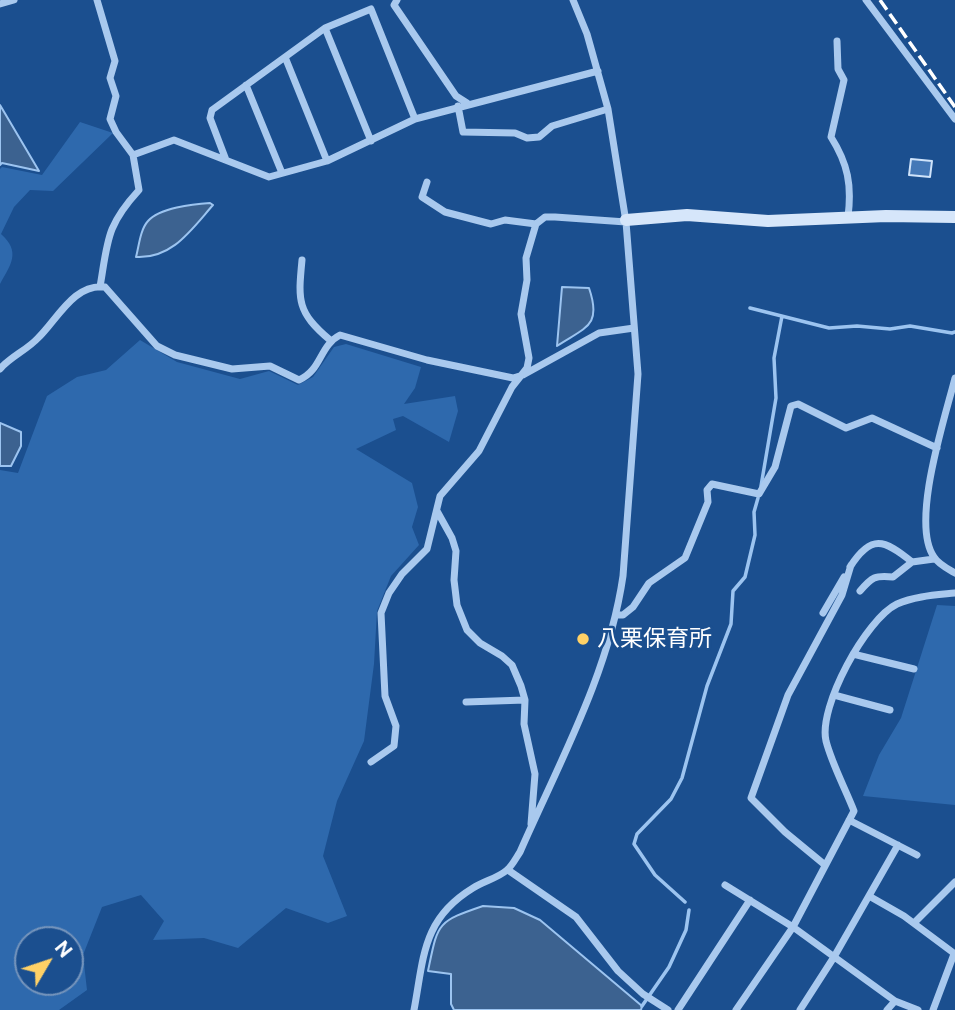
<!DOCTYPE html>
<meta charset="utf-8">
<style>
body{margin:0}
#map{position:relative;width:955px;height:1010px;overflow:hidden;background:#1b4f8f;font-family:"Public Sans",sans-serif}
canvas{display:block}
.north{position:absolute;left:14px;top:926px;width:70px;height:70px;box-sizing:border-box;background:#1b4f8f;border:2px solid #7695bc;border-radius:50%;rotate:51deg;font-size:19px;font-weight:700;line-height:28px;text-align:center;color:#fff}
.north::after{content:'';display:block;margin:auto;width:24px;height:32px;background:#ffd166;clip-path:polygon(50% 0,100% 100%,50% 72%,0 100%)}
</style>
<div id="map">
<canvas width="955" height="1010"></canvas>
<div class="north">N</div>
</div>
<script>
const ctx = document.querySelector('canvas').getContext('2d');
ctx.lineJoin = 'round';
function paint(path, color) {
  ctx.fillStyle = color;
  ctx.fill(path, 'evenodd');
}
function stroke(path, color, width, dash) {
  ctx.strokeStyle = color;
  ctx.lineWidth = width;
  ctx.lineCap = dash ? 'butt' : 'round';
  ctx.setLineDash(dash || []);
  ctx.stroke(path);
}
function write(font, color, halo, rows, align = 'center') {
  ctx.font = font + ' "Public Sans","Noto Sans JP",sans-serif';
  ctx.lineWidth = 5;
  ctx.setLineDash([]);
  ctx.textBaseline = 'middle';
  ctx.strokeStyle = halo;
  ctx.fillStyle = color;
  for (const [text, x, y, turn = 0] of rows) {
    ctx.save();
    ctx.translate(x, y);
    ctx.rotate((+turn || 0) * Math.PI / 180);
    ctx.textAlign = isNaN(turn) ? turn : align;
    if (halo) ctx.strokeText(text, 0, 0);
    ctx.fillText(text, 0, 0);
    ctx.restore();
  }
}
const green = new Path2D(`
 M80 122 113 133 53 191 30 190 14 207 1 234C21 252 11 264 0 284V169L2 167 42 175Z
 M140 340 177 362 240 379 269 371 298 385 313 377 334 347 346 344 421 367 415 388 404 404 455 396 458 411 449 442 403 416 393 419 396 430 356 449 412 483 418 507 412 527 419 545 391 576 377 611 374 664 364 741 337 801 323 856 347 916 328 923 286 908 238 948 204 938 153 940 164 921 141 895 102 907 83 955 87 990 59 1010H0V470L18 473 47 396 77 377 106 370ZM28 940H70V982H28Z
 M937 605 955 606V805L863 796 879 755 901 718Z`);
const water = new Path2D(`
 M0 105 39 171 2 163 0 165Z
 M210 203 213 205C191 230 172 259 136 257 139 246 140 230 148 221 159 208 193 204 210 203Z
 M562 287 589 288C602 326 586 327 557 346Z
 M0 423 21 432V446L11 466H0Z
 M483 906 514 908 540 920 642 1006 641 1010H454L451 1004V974L428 971C438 923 436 922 483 906Z`);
const stream = new Path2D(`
 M750 308 829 328 857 326 890 329 910 326 952 333 955 332
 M761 486 776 398 774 358 782 316
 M685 902 655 875 634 844 637 834 671 799 682 778 707 686 731 624 733 591 745 577 755 535 754 512 758 498
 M642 1006 669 967 686 930 689 910`);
const building = new Path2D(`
 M911 159 932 161 930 177 909 175Z`);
const street = new Path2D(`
 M97 0 115 61 110 78 116 96 110 119 116 132 133 155 139 190C106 226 108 240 100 287
 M397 0 394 5 456 96 467 103
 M866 0 955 119
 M0 4 14 0
 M325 28 371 141
 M837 41 838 69 844 80 831 137C848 164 852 185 848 217
 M285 57 327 161
 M246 85 282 173
 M458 106 463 132 515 133 527 138 539 137 552 126 608 109
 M133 155 174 140 269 177 327 161 415 119 598 71
 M226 160 210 118 212 110 325 28 371 9 415 119
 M427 182 422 197 445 212 491 224 505 220 536 224
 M302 260C298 301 297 312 330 340
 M0 369C10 357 27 350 38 338 57 320 74 283 105 287L157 346 175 355 232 369 270 366 299 380C322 370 319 346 340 335L427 360 513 378 523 375 599 333 634 328
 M955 378C945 418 910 523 934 557 938 564 948 569 955 573
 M437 511 452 538 456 551 454 580 457 605 467 630 480 643 502 656 512 665 521 686 525 700 524 724 535 774 531 824
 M850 567C871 534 884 539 912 562
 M860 591C872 577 875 575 893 577L912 562 934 559
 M823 613 844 577
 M616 615H623L633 607 649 583 685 558 708 502 707 490 712 484 759 494 775 467 791 406 798 404 846 428 872 418 937 448
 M853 654 914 669
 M834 695 890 710
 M466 702 525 700
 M371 762 394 746 396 726 385 696 381 613 389 593 402 574 427 549 440 496 479 451 512 387 527 368 529 358 521 314 527 280 526 258 536 224 545 217H555L626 222
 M849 820 917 855
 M825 865 785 832 751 798 788 695 842 595 851 565
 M508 870 576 917 618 971 643 994 668 1010
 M725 885 793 927 895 1001 918 1010
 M869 896 904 916 955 954
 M914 923 955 882
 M414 1010C424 957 422 919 473 888 484 881 498 878 507 870 512 866 516 858 520 852 559 763 609 673 623 576L638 374 626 222 608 109 587 34 573 0
 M678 1010 750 900
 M736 1010 793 927 854 811C845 788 832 764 826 741 818 707 866 619 897 604 915 596 936 595 955 593
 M800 1010 834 957 898 845
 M887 1010 895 1001
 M933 1010 954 954`);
const secondary = new Path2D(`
 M626 220 687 215 768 221 886 216 955 217`);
const rail = new Path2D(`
 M880 0 955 107`);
const markers = [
 [583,639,7,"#ffd166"]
];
const poiNames = [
 ["八栗保育所",597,639]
];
paint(green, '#2e69ad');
paint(water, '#3c6290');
stroke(water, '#9cc4f0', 2);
stroke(stream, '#9cc4f0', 3.5);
paint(building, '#4478b7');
stroke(building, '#cfe3fa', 2);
stroke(street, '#a9c9ee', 7);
stroke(secondary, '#d6e6fa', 12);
stroke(rail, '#fff', 3.5, [12, 5]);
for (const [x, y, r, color] of markers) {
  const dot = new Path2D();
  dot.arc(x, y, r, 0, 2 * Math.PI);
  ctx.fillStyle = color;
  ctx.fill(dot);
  stroke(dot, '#1b4f8f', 2.5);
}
write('23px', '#fff', '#1b4f8f', poiNames, 'left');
</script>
